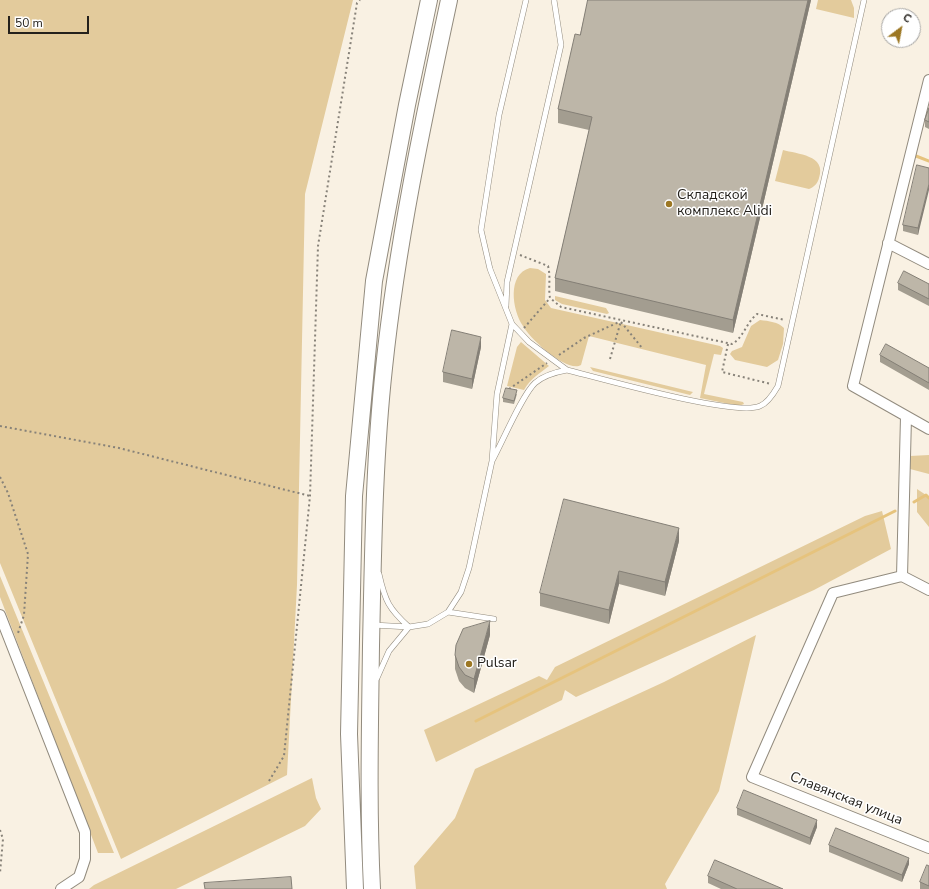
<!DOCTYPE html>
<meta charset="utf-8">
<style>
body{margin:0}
#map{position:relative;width:929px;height:889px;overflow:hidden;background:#f9f1e3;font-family:"Nunito Sans",sans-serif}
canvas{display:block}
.north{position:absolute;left:881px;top:8px;width:40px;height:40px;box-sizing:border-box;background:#fff;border:1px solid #a7a6a4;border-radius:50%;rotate:32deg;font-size:11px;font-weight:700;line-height:16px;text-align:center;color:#24211c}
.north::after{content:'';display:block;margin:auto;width:14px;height:18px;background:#9c7723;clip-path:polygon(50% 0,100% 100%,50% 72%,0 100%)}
.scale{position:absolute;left:8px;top:16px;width:81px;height:18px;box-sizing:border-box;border:2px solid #24211c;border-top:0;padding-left:5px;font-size:12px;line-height:14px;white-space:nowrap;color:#24211c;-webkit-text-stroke:3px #fff;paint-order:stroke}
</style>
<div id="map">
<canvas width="929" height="889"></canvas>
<div class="north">С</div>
<div class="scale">50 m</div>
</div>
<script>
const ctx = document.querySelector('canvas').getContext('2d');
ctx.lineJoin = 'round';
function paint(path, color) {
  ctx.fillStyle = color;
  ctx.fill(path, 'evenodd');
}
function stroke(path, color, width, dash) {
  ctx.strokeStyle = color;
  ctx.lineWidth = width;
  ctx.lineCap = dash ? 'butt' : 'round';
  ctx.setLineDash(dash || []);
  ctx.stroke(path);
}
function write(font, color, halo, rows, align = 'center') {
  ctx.font = font + ' "Nunito Sans",sans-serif';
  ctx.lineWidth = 3;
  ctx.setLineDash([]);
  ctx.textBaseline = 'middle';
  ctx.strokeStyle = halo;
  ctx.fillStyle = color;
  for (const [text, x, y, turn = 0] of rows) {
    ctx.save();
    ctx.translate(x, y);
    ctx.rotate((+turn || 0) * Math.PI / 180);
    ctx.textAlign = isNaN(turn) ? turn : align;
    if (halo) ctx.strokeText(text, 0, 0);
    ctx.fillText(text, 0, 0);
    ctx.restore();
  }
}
const green = new Path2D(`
 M0 0H353L305 194 297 585 287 775 121 859 0 563Z
 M818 0H851L854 8V18L816 9Z
 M783 150C797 154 827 155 819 178 818 183 814 187 809 189L775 181Z
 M530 268 538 269 546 274 545 300 551 308 720 346 723 348 721 355 714 354 704 394 743 402 744 404 739 406 700 398 706 365 589 336 581 365C567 373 530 339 523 326 512 310 507 274 530 268Z
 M555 296 606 308 609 313 607 314 562 304 555 300Z
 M760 320C769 321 778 322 784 328L783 344 778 360 767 367 735 360 730 354 732 351 742 347 751 326Z
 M521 342 549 366C539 374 531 378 524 390L507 386 517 347Z
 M590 367 693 392 690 395 593 371Z
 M929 455V474L910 469V456Z
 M917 489 929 497V527L917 512Z
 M882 511 891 549 814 590 576 697 565 690 562 700 436 762 424 730 539 676 547 680 555 667 865 516Z
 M0 576 114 853H98L0 597Z
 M756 635 719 791 665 884 667 889H416L414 866 455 818 475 769 664 682Z
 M312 778 316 798 321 809 305 826 176 889H89L94 885Z`);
const stream = new Path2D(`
 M916 156 929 161
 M914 502 926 495 929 498
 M476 721 895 511`);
const path = new Path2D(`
 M520 255 548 266C551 277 548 287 550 298L561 307 732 344C744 337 746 323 757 314L785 320
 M621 322 643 349
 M524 328 550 298
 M728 344 722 372 771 384
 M559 355 584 338 619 322
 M610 359 621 321
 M509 389 547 363
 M0 426 119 448 310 496
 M0 477 8 493 28 554 24 615 18 633
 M269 781 284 756 310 496 318 246 357 3 360 0
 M0 830 3 839 0 873`);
const lane = new Path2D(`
 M526 0 499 115 481 230 490 269 512 324 529 342 567 370
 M506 306 507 282 561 45 554 0
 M512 324 497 394 492 461C502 443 522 395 535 383 544 375 556 372 567 370 599 378 736 417 760 406 768 403 774 393 778 386L864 0
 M448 612 494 619
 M373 625 409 627 428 624 448 612 461 592 469 568 492 461
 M377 678 389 651 409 627C389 609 385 601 379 574`);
const street = new Path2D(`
 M929 80 853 386 929 429
 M888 243 929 264
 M902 576 906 417
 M929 590 902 576 833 593 752 777 929 848
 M0 615 85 832V859L79 877 61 889`);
const primary = new Path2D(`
 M355 889 349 734 354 496 374 281 407 105 429 0
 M372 889C368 808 370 727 371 646 373 553 374 460 384 368 397 244 423 121 449 0`);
const wall = new Path2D(`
 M588 0H811L733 333 555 291V278L589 130 558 123V109L580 35Z
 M929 108V129L925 127V120Z
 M929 168 918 235 903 231V225Z
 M898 283 929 284V306L898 290Z
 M481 347 472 389 443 382V372Z
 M880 355 929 368V390L880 362Z
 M517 394 514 404 503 402V398Z
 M679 541 665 596 619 584 609 624 540 606V593Z
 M490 635 474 693 465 688 459 681 455 669V655Z
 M737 808 817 827 810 845 737 815Z
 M829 845 909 864 902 882 829 852Z
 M929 866V889H920V882Z
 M708 876 783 889H721L708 883Z`);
const shadedWall = new Path2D(`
 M808 0H811L733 333V320Z
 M929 184V190L918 235V228Z
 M481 337V347L472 389V379Z
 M679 528V541L665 596V582Z
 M619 571V584L609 624V610Z
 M490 621V635L474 693V679Z
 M817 820V827L810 845V838Z
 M909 858V864L902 882V875Z`);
const building = new Path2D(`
 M588 0H808L733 320 555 278 592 117 558 109 575 34 580 35Z
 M929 108V122L925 120Z
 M917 165 929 168V184L918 228 903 225Z
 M904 271 929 284V299L898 283Z
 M452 330 481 337 472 379 443 372Z
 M886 344 929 368V383L880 355Z
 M506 388 517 390 514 401 503 398Z
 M564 499 679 528 665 582 619 571 609 610 540 593Z
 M490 621 474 679 465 675 459 667 455 655 456 645 463 629Z
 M744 790 817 820 810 838 737 808Z
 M836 828 909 858 902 875 829 845Z
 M715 860 783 889H737L708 876Z
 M927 865 929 866V886L920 882Z
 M291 877 292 889H205L204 883Z`);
const markers = [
 [669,204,4,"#9c7723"],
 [469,664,4,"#9c7723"]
];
const poiNames = [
 ["Складской",677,196],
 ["комплекс Alidi",677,212],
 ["Pulsar",477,664]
];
const streetNames = [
 ["Славянская улица",846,799,22]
];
paint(green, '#e3cb9c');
stroke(stream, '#e6c37d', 3);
stroke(lane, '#928b7e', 6);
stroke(street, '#928b7e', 12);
stroke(primary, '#928b7e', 18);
stroke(path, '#878279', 2, [2, 3]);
stroke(lane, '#fff', 5);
stroke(street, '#fff', 10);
stroke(primary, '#fff', 16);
paint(wall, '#a39d90');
paint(shadedWall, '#847f76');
paint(building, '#bdb6a8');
stroke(building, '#847f76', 1);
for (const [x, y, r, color] of markers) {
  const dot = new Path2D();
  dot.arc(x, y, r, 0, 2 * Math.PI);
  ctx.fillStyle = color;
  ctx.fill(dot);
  stroke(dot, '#fff', 1.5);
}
write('14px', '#24211c', '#fff', poiNames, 'left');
write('14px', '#24211c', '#fff', streetNames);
</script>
